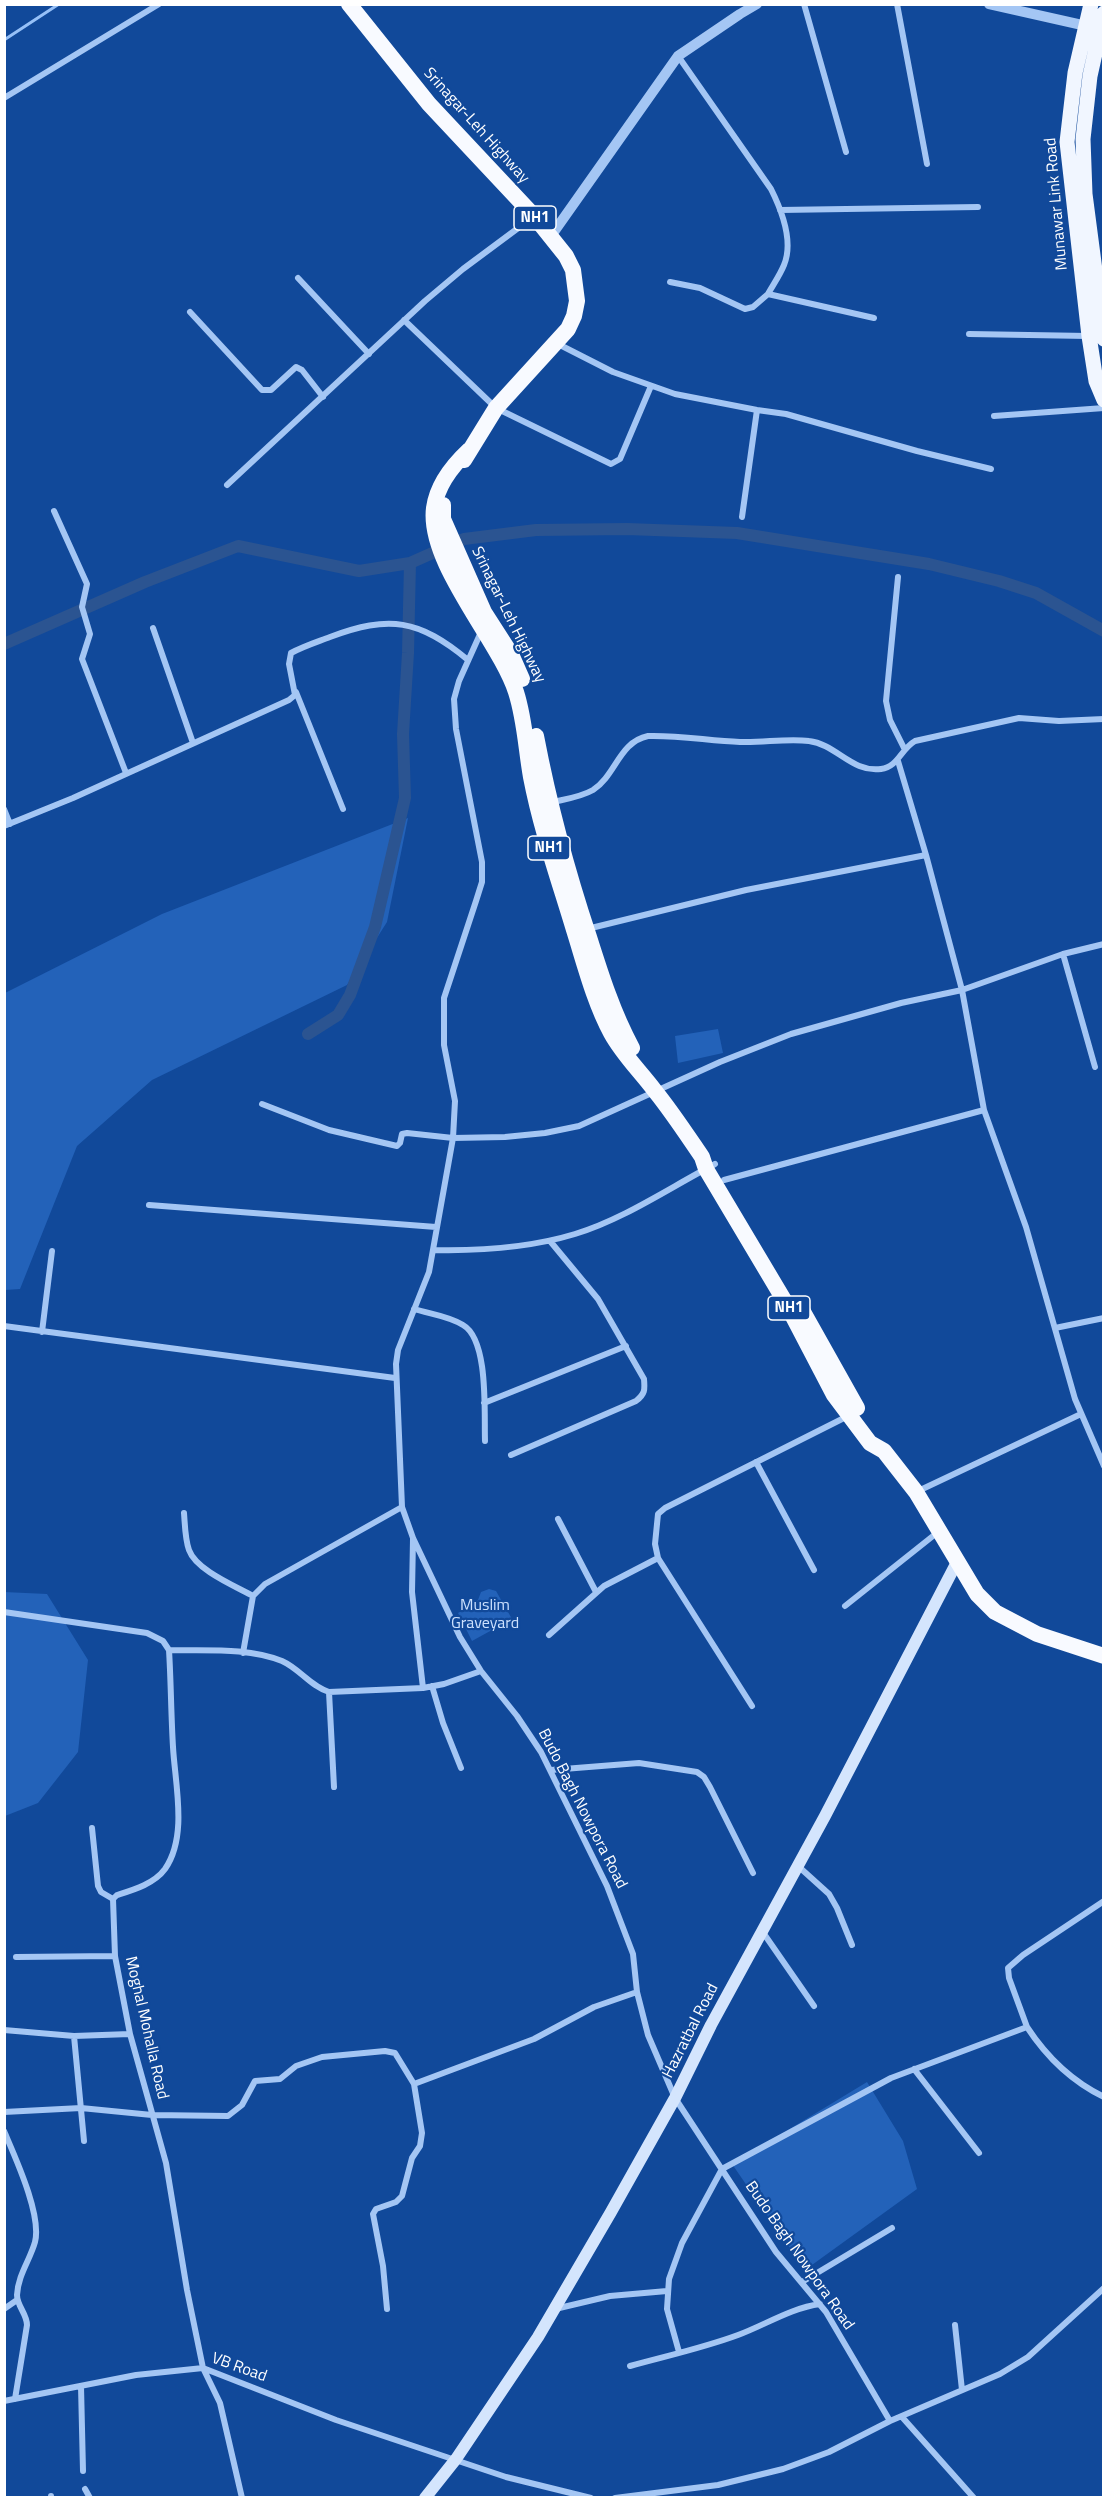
<!DOCTYPE html>
<style>
body{margin:0}
#map{position:relative;width:1108px;height:2502px;overflow:hidden;background:#11499a;font-family:"Titillium Web",sans-serif}
canvas{display:block}
.frame{position:absolute;inset:0;border:6px solid #fff;pointer-events:none}
</style>
<div id="map">
<canvas width="1108" height="2502"></canvas>
<div class="frame"></div>
</div>
<script>
const ctx = document.querySelector('canvas').getContext('2d');
ctx.lineJoin = 'round';
function paint(path, color) {
  ctx.fillStyle = color;
  ctx.fill(path, 'evenodd');
}
function stroke(path, color, width, dash) {
  ctx.strokeStyle = color;
  ctx.lineWidth = width;
  ctx.lineCap = dash ? 'butt' : 'round';
  ctx.setLineDash(dash || []);
  ctx.stroke(path);
}
function write(font, color, halo, rows, align = 'center') {
  ctx.font = font + ' "Titillium Web",sans-serif';
  ctx.lineWidth = 4.5;
  ctx.setLineDash([]);
  ctx.textBaseline = 'middle';
  ctx.strokeStyle = halo;
  ctx.fillStyle = color;
  for (const [text, x, y, turn = 0] of rows) {
    ctx.save();
    ctx.translate(x, y);
    ctx.rotate((+turn || 0) * Math.PI / 180);
    ctx.textAlign = isNaN(turn) ? turn : align;
    if (halo) ctx.strokeText(text, 0, 0);
    ctx.fillText(text, 0, 0);
    ctx.restore();
  }
}
const green = new Path2D(`
 M408 818 387 922 347 985 152 1080 77 1146 20 1289 5 1290V993L162 914Z
 M718 1029 723 1053 678 1063 675 1036Z
 M489 1589 496 1591 512 1619 472 1641 458 1613 478 1600 481 1592Z
 M4 1592 47 1594 88 1660 78 1752 38 1803 5 1816Z
 M867 2082 903 2141 917 2189 805 2270 732 2164Z`);
const stream = new Path2D(`
 M4 40 59 4`);
const canal = new Path2D(`
 M4 644 145 582 238 546 359 571 410 563 464 539 536 530 627 529 737 533 929 564 999 581 1036 593 1104 631
 M308 1034 338 1015 350 995 375 927 405 798 403 734 408 653 410 563`);
const minor = new Path2D(`
 M804 4 846 152
 M897 4 927 164
 M678 56 771 189C782 211 794 241 784 265 780 275 773 285 768 294
 M4 98 159 4
 M780 210 978 207
 M298 278 369 354
 M670 282 700 288 745 309 753 307 768 294 874 318
 M190 312 262 390H271L296 367 302 370 323 397
 M404 320 496 408 611 464 620 459 651 386
 M969 334 1088 336
 M558 344 613 372 675 394 757 410 786 414 917 451 991 469
 M994 416 1104 408
 M227 485 425 301 463 269 533 217
 M54 511 87 584 82 607 90 634 82 659 126 773
 M742 517 757 410
 M898 577 886 701 890 720 904 748
 M153 628 193 743
 M481 632 459 681 454 699 456 729 482 862V882L476 901 444 998V1045L455 1101 453 1138 429 1272 398 1350 396 1364 402 1507 413 1538 460 1637 481 1671 517 1716 541 1752 607 1886 633 1954 637 1992 648 2035 675 2098 776 2252 826 2312 890 2421
 M296 692 343 809
 M898 761 926 855 962 990 984 1110 1026 1227 1075 1399 1104 1466
 M553 802C566 799 581 797 593 790 616 775 619 742 648 736 679 735 710 741 740 742 763 743 787 738 809 741 836 744 852 773 881 769 898 767 901 749 915 741L1019 718 1059 721 1104 719
 M4 809 10 824
 M4 826 73 798 289 700 295 695 289 664 291 653C304 646 317 642 330 637 389 615 419 619 468 660
 M587 929 746 890 926 855
 M1063 954 1095 1067
 M262 1104 329 1130 397 1146 400 1143 402 1134 407 1133 453 1138 505 1137 545 1133 579 1126 720 1062 791 1034 901 1003 962 990 1063 954 1104 944
 M724 1180 984 1110
 M149 1205 436 1227
 M434 1250C482 1251 529 1248 575 1234 624 1219 669 1188 715 1164
 M414 1309C430 1314 449 1316 463 1325 489 1340 484 1413 485 1441
 M4 1326 395 1378
 M1055 1328 1104 1318
 M42 1332 52 1251
 M484 1403 626 1346
 M511 1455 636 1401C645 1394 645 1390 644 1379L598 1299 550 1241
 M756 1462 814 1570
 M916 1492 1081 1414
 M184 1513C185 1525 185 1539 189 1550 196 1570 235 1586 253 1596
 M558 1519 596 1592
 M413 1539 412 1592 423 1688
 M845 1606 938 1532
 M4 1612 147 1633 163 1641 169 1650
 M549 1635 604 1586 658 1558
 M169 1650C171 1682 171 1714 173 1747 175 1784 188 1836 165 1869 154 1884 133 1890 117 1895L113 1899 115 1956 130 2034 166 2163 187 2290 203 2368 220 2403 242 2498
 M169 1650C206 1651 247 1647 282 1661 300 1669 310 1686 329 1692L423 1688 444 1684 481 1671
 M243 1653 253 1596 265 1584 402 1507
 M432 1686 443 1723 461 1768
 M329 1692 334 1787
 M752 1706 658 1558 655 1544 658 1514 665 1508 848 1416
 M551 1770 639 1763 697 1772 704 1777 710 1787 753 1873
 M92 1828 98 1886 101 1892 113 1899
 M798 1866 829 1894 837 1908 852 1945
 M762 1931 814 2006
 M16 1957 115 1956
 M1027 2027C1046 2056 1071 2081 1104 2097
 M4 2030 74 2036 130 2034
 M74 2036 84 2141
 M914 2069 979 2153
 M414 2084 534 2039 594 2007 637 1992
 M4 2112 81 2108 152 2115 228 2116 242 2105 255 2081 280 2079 296 2066 322 2057 385 2051 395 2053 414 2084 422 2133 420 2146 412 2158 402 2196 396 2202 376 2209 373 2214 383 2266 387 2309
 M4 2131C15 2157 42 2215 35 2242 30 2260 18 2275 17 2295 17 2306 27 2314 27 2325L15 2399
 M802 2282 892 2228
 M4 2309 17 2300
 M555 2309 610 2296 667 2291
 M955 2325 962 2390
 M679 2352 667 2309 669 2279 682 2243 722 2169 891 2078 1027 2027 1009 1978 1008 1968 1023 1955 1104 1901
 M630 2366C666 2356 703 2348 738 2335 765 2325 791 2308 820 2304
 M81 2386 83 2471
 M4 2401 136 2375 203 2368 336 2420 506 2477 591 2498
 M902 2417 974 2498
 M85 2489 90 2498
 M51 2496V2498
 M615 2498 718 2485 783 2469 829 2452 890 2421 1000 2374 1028 2357 1104 2288`);
const tertiary = new Path2D(`
 M989 4 1091 27
 M551 236 678 56 740 14 757 4`);
const secondary = new Path2D(`
 M425 2498 456 2459 538 2337 611 2212 675 2098 711 2025 825 1816 957 1562`);
const primary = new Path2D(`
 M1091 4 1075 73 1067 142 1089 336 1096 381 1104 400
 M1104 13 1090 76 1083 139 1085 194 1104 339`);
const trunk = new Path2D(`
 M349 4 429 104 534 216 566 256 573 270 577 301 574 316 568 329 496 408 464 460
 M469 450C453 465 437 485 434 508 427 563 499 640 516 692 525 720 526 749 531 777 541 829 559 880 574 930 585 965 594 1001 611 1033 623 1055 640 1071 655 1091 672 1112 687 1135 702 1157L706 1169 787 1305 834 1395 870 1443 884 1451 916 1492 977 1594 995 1612 1037 1634 1104 1656
 M443 505V519L484 612 511 654 522 679
 M536 736C549 804 567 871 589 937 601 975 613 1013 632 1048
 M802 1310 857 1408`);
const shields = [
 [535,218,42],
 [549,848,42],
 [789,1308,42]
];
const shieldNames = [
 ["NH1",535,218],
 ["NH1",549,848],
 ["NH1",789,1308]
];
const streetNames = [
 ["Srinagar-Leh Highway",476,126,48],
 ["Munawar Link Road",1057,204,-95],
 ["Srinagar-Leh Highway",508,615,64],
 ["Budo Bagh Nowpora Road",582,1809,63],
 ["Moghal Mohalla Road",146,2028,77],
 ["Hazratbal Road",691,2031,-63],
 ["Budo Bagh Nowpora Road",799,2256,55],
 ["VB Road",239,2368,20]
];
const parkNames = [
 ["Muslim",485,1606],
 ["Graveyard",485,1624]
];
paint(green, '#2362b9');
stroke(stream, '#96c0f7', 3);
stroke(canal, '#2b5491', 12);
stroke(minor, '#a4c6f4', 6);
stroke(tertiary, '#a4c6f4', 10);
stroke(secondary, '#d4e5fd', 12);
stroke(primary, '#f1f6ff', 15);
stroke(trunk, '#f8faff', 16);
for (const [x, y, w] of shields) {
  const box = new Path2D();
  box.roundRect(x - w / 2, y - 12, w, 24, 4.5);
  ctx.fillStyle = '#11499a';
  ctx.fill(box);
  stroke(box, '#fff', 1.5);
}
write('bold 15px', '#fff', null, shieldNames);
write('16px', '#fff', '#11499a', streetNames);
write('16px', '#cce1fe', '#11499a', parkNames);
</script>
